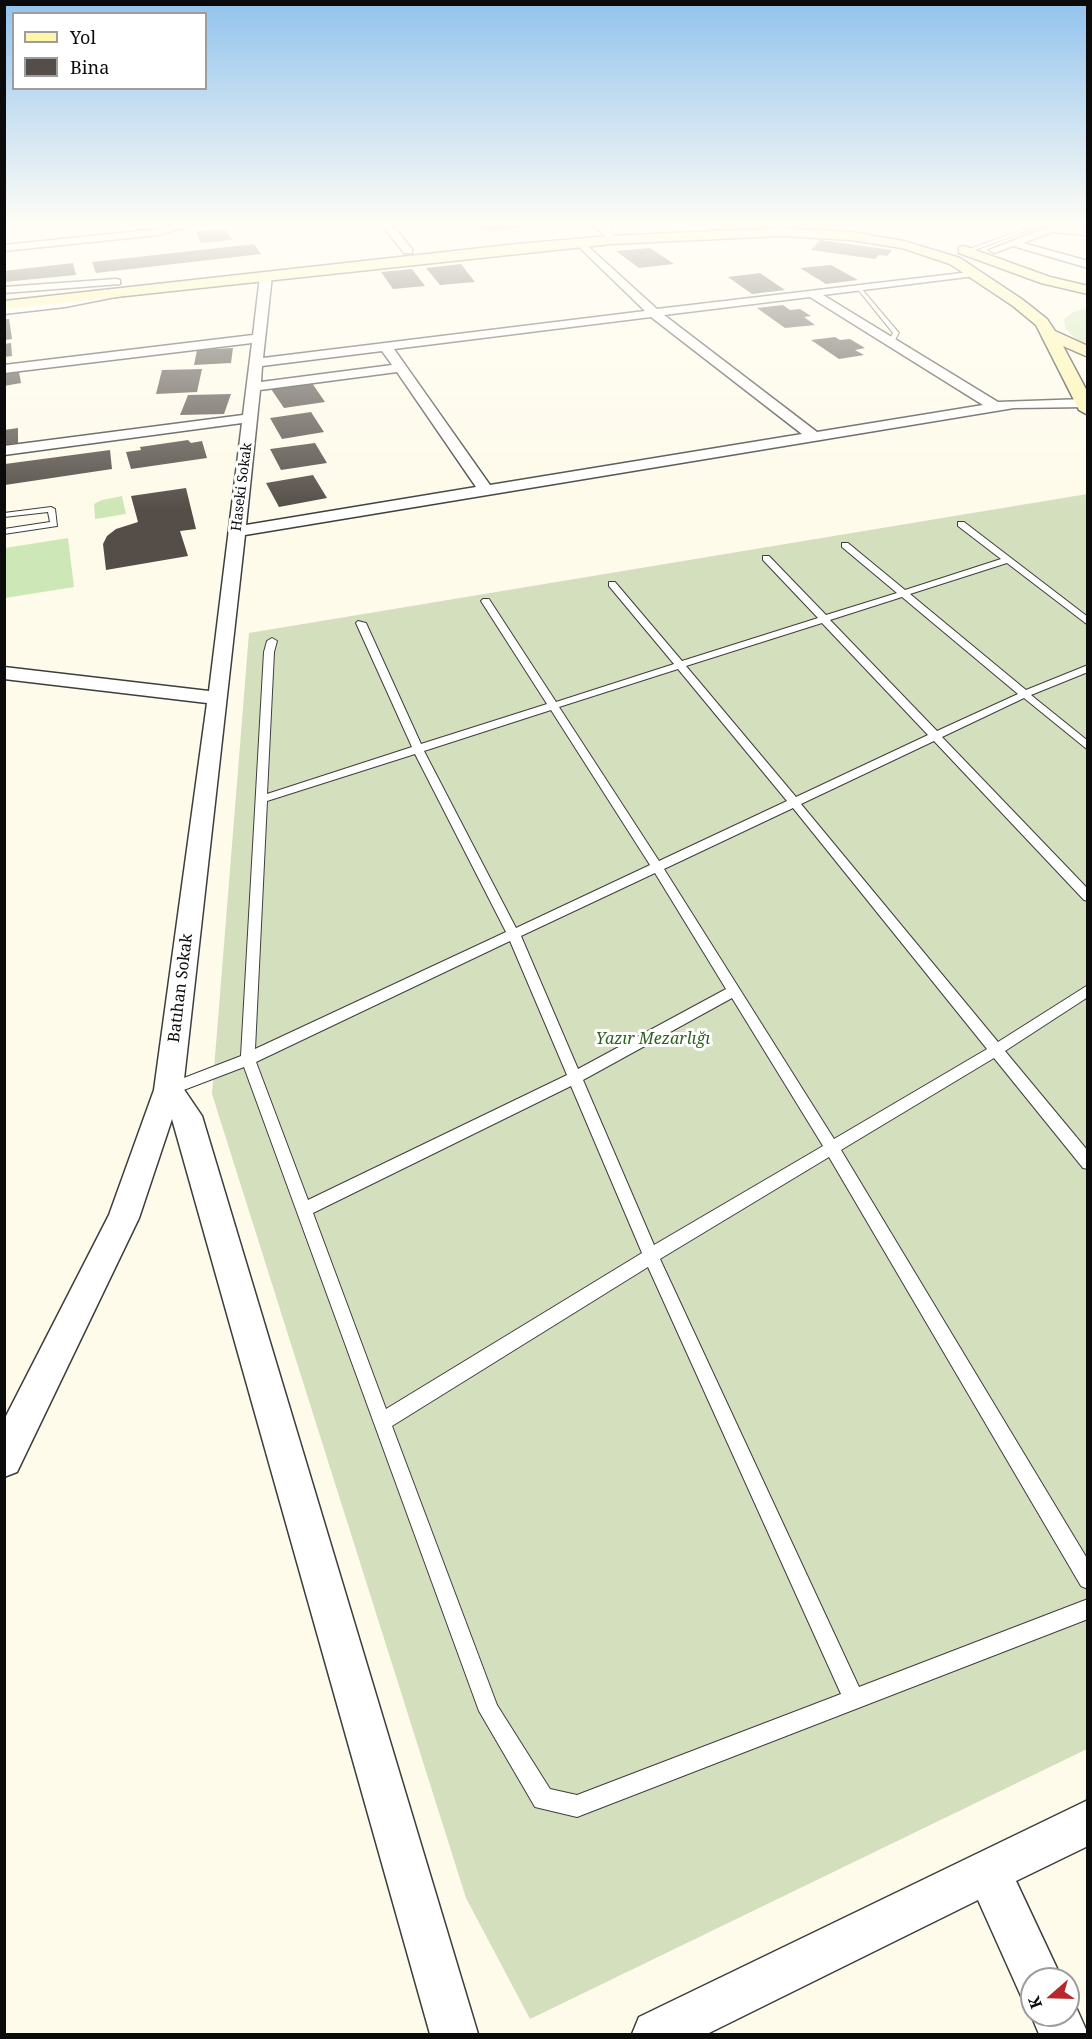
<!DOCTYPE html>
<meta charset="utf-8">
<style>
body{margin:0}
#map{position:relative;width:1092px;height:2039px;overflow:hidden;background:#fefbea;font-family:"Noto Serif",serif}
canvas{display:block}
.frame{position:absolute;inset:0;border:6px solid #0b0b0b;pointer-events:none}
.legend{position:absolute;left:12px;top:12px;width:195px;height:78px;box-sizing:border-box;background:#fff;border:2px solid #9d9d9d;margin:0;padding:8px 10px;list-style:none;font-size:18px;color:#0b0b0b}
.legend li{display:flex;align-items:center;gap:12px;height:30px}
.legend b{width:30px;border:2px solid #9d9d9d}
.north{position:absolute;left:1020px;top:1967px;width:60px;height:60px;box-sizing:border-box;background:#fff;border:2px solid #9d9d9d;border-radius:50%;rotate:250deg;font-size:16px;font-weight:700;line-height:24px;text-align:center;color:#0b0b0b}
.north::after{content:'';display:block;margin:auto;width:21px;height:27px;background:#b7282c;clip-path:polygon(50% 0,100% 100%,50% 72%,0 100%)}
</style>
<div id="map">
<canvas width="1092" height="2039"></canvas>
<div class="frame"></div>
<ul class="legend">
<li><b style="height:8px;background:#fdf5a7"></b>Yol</li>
<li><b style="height:16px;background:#544d48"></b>Bina</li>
</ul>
<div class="north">K</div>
</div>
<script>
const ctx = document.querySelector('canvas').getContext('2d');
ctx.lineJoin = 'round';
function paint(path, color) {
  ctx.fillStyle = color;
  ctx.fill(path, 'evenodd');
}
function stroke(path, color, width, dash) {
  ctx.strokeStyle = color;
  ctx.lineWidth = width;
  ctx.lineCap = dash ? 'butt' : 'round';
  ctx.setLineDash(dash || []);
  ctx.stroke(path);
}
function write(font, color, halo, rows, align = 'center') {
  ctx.font = font + ' "Noto Serif",serif';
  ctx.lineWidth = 6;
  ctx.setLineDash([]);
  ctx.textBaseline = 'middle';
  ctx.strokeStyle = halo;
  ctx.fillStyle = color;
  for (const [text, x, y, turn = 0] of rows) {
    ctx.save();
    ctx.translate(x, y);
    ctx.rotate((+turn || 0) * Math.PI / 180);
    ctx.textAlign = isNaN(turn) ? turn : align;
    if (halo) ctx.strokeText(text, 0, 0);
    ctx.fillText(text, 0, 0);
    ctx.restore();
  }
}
const green = new Path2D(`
 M1087 308H1088L1087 344 1075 338 1065 328 1064 319 1073 312Z
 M122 496 126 514 95 519 94 504 102 500Z
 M68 538 74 587 5 598V548Z`);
const cemetery = new Path2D(`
 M1087 494V1749L530 2019 466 1898 212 1094 249 633Z`);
const building = new Path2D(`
 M484 224H535V225L498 231 479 230V225Z
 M226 229 232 240 201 243 196 231Z
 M820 240 892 250 887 256 879 255 875 259 811 250Z
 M254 244 261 254 96 273 92 262Z
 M650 248 674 264 639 268 616 251Z
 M73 263 76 275 4 282V271Z
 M461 264 475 282 440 285 426 268Z
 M831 265 858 280 826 284 800 268Z
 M412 269 425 286 393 289 381 272Z
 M760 273 785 290 752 294 728 277Z
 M783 305 790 310 800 309 811 316 804 317 815 325 785 328 757 308Z
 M5 319H9L12 339 5 340Z
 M835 337 840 340 850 339 865 348 855 350 864 355 839 359 811 340Z
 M11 343 12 356 4 357V344Z
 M233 348 231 363 194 365 197 350Z
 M202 369 197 392 156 394 162 370Z
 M19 372 21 383 4 386V374Z
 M312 383 325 402 284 408 271 389Z
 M231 394 224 414 180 415 188 395Z
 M311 412 324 432 282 439 270 418Z
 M18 428V443L4 445V430Z
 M188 440 191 443 202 441 207 458 131 469 126 452 141 450 140 447Z
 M315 443 327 463 281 470 270 449Z
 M110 450 112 469 5 485V464Z
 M313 475 327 498 279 507 266 483Z
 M186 488 196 529 180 531 188 556 106 570 103 544 107 536 116 529 138 522 131 496Z`);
const lane = new Path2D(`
 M1038 224H1046L969 252 964 251Z
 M856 287H860L899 333 893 343 888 342 893 333Z
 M51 507 55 509 57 526 4 534V529L50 522 48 512 4 517V513Z
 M958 522H964L1088 617V625L1007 563 910 594 1026 690 1088 665V672L1031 695 1088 741V750L1024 698 942 737 1088 889V901L1084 900 934 741 801 804 998 1042 1088 985V997L1005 1051 1088 1151V1169L1083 1168 994 1058 841 1150 1088 1560V1589L1081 1586 829 1157 660 1259 859 1687 1088 1599V1619L577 1817 535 1807 479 1711 244 1067 168 1096 163 1094 161 1090 163 1086 241 1056 264 652 267 641 272 638 277 641 274 652 267 794 412 747 356 623 358 621 366 623 421 744 547 704 481 601 483 599H489L556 702 674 664 609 586V582H615L682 661 818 618 763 560V556H769L826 615 897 593 842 547V543H848L905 590 1001 559 958 526ZM902 597 1018 694 937 731 830 620ZM822 623 928 735 796 797 686 666ZM678 669 787 801 659 861 559 707ZM551 710 650 865 516 928 424 751ZM415 754 506 932 255 1049 267 801ZM793 808 987 1049 834 1139 664 869ZM655 873 726 989 578 1069 521 936ZM510 941 567 1075 308 1200 256 1062ZM732 998 823 1146 654 1245 583 1080ZM571 1086 642 1253 386 1409 313 1213ZM648 1267 841 1694 577 1795 550 1789 497 1705 392 1426Z`);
const street = new Path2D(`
 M176 224H194L159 235 4 251V245L159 229Z
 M381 224H391L412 249V253H404Z
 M591 224H603L612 230 615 242H607L604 234Z
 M705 224H717L718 226 713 229Z
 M1051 226 1088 229V235L1052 232 1023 243 1088 261V268L1013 246 994 253 989 250Z
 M581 240 657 309 979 271 980 273 975 276 823 295 998 402 1085 399H1088V407L1014 408 245 535 183 1088 202 1116 478 2034H430L172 1119 139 1218 17 1472 4 1477V1420L109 1215 154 1090 207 703 4 679V667L209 691 242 423 4 455V446L243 415 252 343 4 373V365L253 335 260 276 266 273 272 276 263 358 645 311 577 245V241ZM810 297 983 405 817 432 664 315ZM651 317 802 434 490 485 394 349ZM382 351 392 365 261 382 262 366ZM397 372 476 487 246 525 260 390Z
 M116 279 120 280V284L4 293V287Z
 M122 290 128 293 126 295 65 307 4 314V307L65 301Z
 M1088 1800V1846L1016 1881 1062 1979H1032V2000L1021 1996 978 1900 707 2034H632L639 2017Z
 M1068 1996 1072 1998 1088 2034H1039L1031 2015 1032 2012V2015H1068Z`);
const secondary = new Path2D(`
 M782 228 851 232 904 241 960 258 1023 300 1047 319 1055 331 1088 346V357L1063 346 1088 393V415L1079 410 1036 325 1013 306 950 264 902 248 851 240 782 236 611 244 4 309V301L517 244 611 236Z
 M964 246 1050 277 1088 286V294L1041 283 959 253V247Z`);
const farStreetnames = [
 ["Haseki Sokak",242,487,-83]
];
const streetNames = [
 ["Batıhan Sokak",181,988,-83]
];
const parkNames = [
 ["Yazır Mezarlığı",653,1039]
];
paint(green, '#cee7b6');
paint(cemetery, '#d3dfbd');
paint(building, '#544d48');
stroke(lane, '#3e3e3e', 2);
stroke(street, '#3e3e3e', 3);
stroke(secondary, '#2d2d2d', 3);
paint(lane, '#fff');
paint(street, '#fff');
paint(secondary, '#fdf5a7');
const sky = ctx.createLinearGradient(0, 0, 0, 510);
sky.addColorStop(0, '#92c3ed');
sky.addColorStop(0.44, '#fffdf6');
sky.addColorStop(1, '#fffdf600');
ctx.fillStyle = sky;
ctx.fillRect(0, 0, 1092, 510);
write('14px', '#0b0b0b', '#fff', farStreetnames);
write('16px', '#0b0b0b', '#fff', streetNames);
write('italic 16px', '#2b611e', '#fff', parkNames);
</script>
